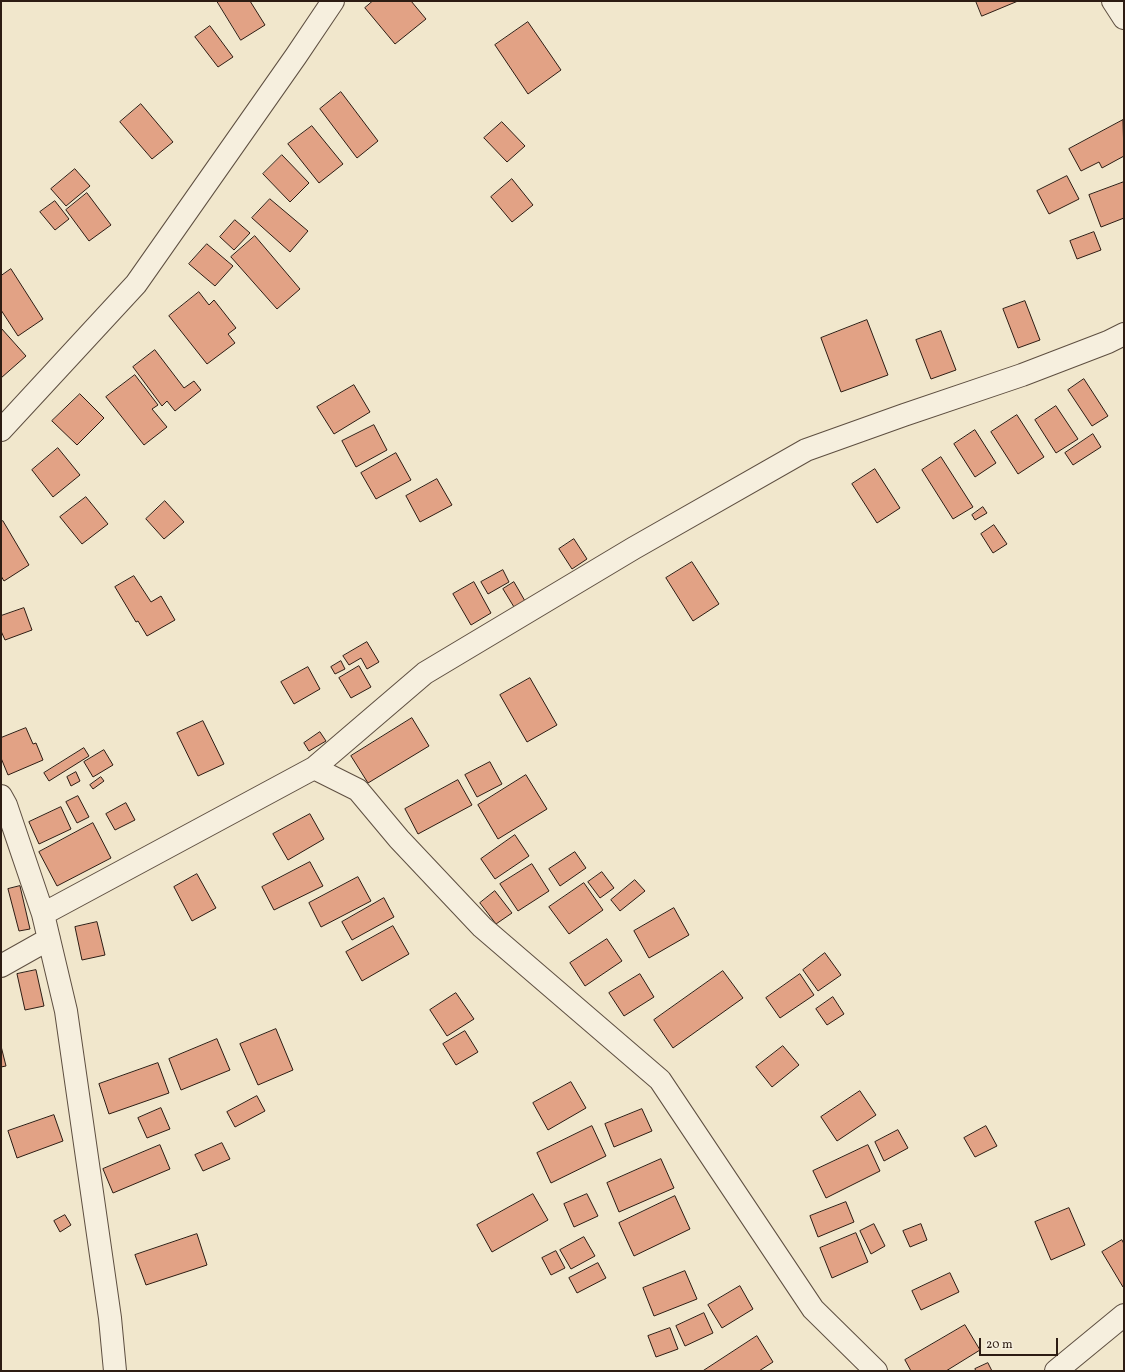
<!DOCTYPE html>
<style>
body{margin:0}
#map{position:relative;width:1125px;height:1372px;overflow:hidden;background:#f1e7cc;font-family:Vollkorn,serif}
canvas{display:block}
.frame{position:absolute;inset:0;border:2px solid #2d1c13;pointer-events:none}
.scale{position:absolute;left:979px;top:1338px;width:79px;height:18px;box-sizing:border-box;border:2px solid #2d1c13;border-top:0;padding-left:5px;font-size:12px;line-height:14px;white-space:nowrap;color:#2d1c13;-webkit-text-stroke:3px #f6efde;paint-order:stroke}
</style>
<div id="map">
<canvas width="1125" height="1372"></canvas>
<div class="frame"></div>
<div class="scale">20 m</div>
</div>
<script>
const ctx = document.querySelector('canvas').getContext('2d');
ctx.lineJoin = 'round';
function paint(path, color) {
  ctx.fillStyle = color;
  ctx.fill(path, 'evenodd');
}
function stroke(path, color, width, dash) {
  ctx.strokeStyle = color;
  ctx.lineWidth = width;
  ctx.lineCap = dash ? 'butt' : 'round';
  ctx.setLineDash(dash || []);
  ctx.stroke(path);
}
const building = new Path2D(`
 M217 1H250L265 25 241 40Z
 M373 1H411L426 19 395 44 365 8Z
 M976 1H1018L982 16Z
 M528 22 561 70 528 94 495 45Z
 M210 26 233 57 218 67 195 37Z
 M341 92 378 141 357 158 320 109Z
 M141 104 173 142 152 159 120 122Z
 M1123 120 1124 156 1102 168 1099 162 1081 171 1069 149Z
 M502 122 525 146 507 162 484 138Z
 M312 126 343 164 319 183 288 144Z
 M282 155 309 183 290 202 263 174Z
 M75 169 90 186 66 206 51 189Z
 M1067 176 1079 199 1049 214 1037 191Z
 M512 179 533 205 512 222 491 197Z
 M1124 182V218L1101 227 1089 195Z
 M87 193 111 225 89 241 66 210Z
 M270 199 308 231 290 252 252 218Z
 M55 201 69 219 55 230 40 212Z
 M235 220 250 233 234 250 220 237Z
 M1094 232 1101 250 1077 259 1070 241Z
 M255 236 300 289 277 309 231 257Z
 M207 244 233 266 215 286 189 264Z
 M11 269 43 319 18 336 1 310V276Z
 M199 292 209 305 214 300 236 328 228 334 235 343 207 364 169 316Z
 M1025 301 1040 340 1018 348 1003 309Z
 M867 320 888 375 841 392 821 338Z
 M1 328 26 356 1 378Z
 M941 331 956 370 931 379 916 340Z
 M155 350 184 388 194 381 201 390 175 411 167 401 162 406 133 367Z
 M135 375 158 405 152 409 167 427 144 445 106 397Z
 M1084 379 1108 416 1092 426 1068 390Z
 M354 385 370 412 334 434 317 407Z
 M80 394 104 418 77 445 52 421Z
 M1056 406 1078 439 1056 453 1035 420Z
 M1017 415 1044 457 1018 474 991 432Z
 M374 425 387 450 356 467 342 441Z
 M975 430 996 463 975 477 954 444Z
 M1093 434 1101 447 1073 465 1065 453Z
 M58 448 80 475 53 497 32 470Z
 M396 453 411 480 376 499 361 473Z
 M941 457 973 507 953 519 922 470Z
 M875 469 900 508 877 523 852 484Z
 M437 479 452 505 420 522 406 496Z
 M86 497 108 524 82 544 60 517Z
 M165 501 184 522 164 539 146 519Z
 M983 507 987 513 975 520 972 515Z
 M3 521 29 565 4 581 1 576V522Z
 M994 525 1007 544 993 553 981 534Z
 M574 539 587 559 572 569 559 549Z
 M692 562 719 604 693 621 666 578Z
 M503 570 509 582 488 594 481 582Z
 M134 576 151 602 161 596 175 620 147 636 138 621 136 622 115 587Z
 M474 582 491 613 471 625 453 594Z
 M514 582 525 601 514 607 503 589Z
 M24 608 32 630 5 640 1 631V616Z
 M367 642 379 662 367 669 361 658 349 665 343 656Z
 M341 661 345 669 335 674 331 667Z
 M359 666 371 687 351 698 339 678Z
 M308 667 320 689 294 704 281 682Z
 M530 678 557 725 527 742 500 695Z
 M412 718 429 746 368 783 351 756Z
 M203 721 224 764 198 776 177 733Z
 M26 728 33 744 36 743 43 760 8 775 1 758V738Z
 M320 732 326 741 309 751 304 743Z
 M84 748 89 756 49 781 44 773Z
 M104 750 113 765 93 777 84 762Z
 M490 762 502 784 477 797 465 775Z
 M76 772 80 781 71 786 67 777Z
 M526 775 547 809 498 839 478 805Z
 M101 777 104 781 93 789 90 785Z
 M458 780 472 805 418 834 405 809Z
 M78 796 89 817 77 823 66 802Z
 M126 803 135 820 115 830 106 814Z
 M61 807 71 829 39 844 29 822Z
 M310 814 324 839 288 860 273 834Z
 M93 823 111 858 57 886 39 852Z
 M515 835 529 856 495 879 481 859Z
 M575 852 586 868 560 886 549 869Z
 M310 862 323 886 274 910 262 887Z
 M532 864 549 891 518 911 500 884Z
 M602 872 614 888 600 898 588 882Z
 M197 874 216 908 192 921 174 887Z
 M358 877 371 901 321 927 309 903Z
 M635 880 645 891 620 911 611 900Z
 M584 883 603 910 569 934 549 907Z
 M20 886 30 929 19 931 8 889Z
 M495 891 512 913 496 924 480 903Z
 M384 898 394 917 352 940 342 922Z
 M674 908 689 935 649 958 634 931Z
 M97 922 105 955 82 960 75 927Z
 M393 926 409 954 362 981 346 952Z
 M607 939 622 961 585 986 570 963Z
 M825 953 841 975 818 991 803 970Z
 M36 970 44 1006 25 1010 17 974Z
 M723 971 743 998 673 1048 654 1020Z
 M640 974 654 997 624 1016 609 993Z
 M800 974 814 995 780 1018 766 998Z
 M456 993 474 1019 447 1036 430 1010Z
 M833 997 844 1014 827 1025 816 1009Z
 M276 1029 293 1070 258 1085 240 1044Z
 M465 1031 478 1052 456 1065 443 1044Z
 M217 1039 230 1070 181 1090 169 1059Z
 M1 1046 6 1066 1 1067Z
 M783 1046 799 1065 772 1087 756 1067Z
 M158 1063 169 1093 109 1114 99 1084Z
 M571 1082 586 1108 548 1130 533 1103Z
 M860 1091 876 1115 837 1141 821 1117Z
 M257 1096 265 1111 235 1127 227 1112Z
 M161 1108 170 1129 147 1138 138 1118Z
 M642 1109 652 1131 614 1147 605 1124Z
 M54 1115 63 1141 17 1158 8 1131Z
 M592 1126 606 1156 551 1183 537 1153Z
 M986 1126 997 1146 975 1157 964 1138Z
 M898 1130 908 1148 884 1161 875 1142Z
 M222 1143 230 1159 203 1171 195 1155Z
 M160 1145 170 1169 113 1193 103 1169Z
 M868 1145 880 1171 826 1198 813 1171Z
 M661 1159 674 1188 619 1212 607 1183Z
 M533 1194 548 1220 492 1252 477 1225Z
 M587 1194 598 1216 574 1227 564 1204Z
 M675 1196 690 1229 634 1256 619 1223Z
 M846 1202 854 1222 818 1237 810 1216Z
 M1069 1208 1085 1245 1051 1260 1035 1222Z
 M65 1215 71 1225 60 1232 54 1221Z
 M874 1224 885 1246 871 1254 860 1231Z
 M921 1224 927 1240 910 1247 903 1231Z
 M856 1233 868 1262 832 1278 820 1248Z
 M197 1234 207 1265 146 1285 135 1255Z
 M584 1237 595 1256 571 1269 560 1250Z
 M1122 1240 1124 1244V1286L1123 1287 1102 1252Z
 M556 1251 565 1268 551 1275 542 1258Z
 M598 1263 606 1278 577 1293 569 1278Z
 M685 1271 697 1299 654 1316 643 1288Z
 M950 1273 959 1292 921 1310 912 1291Z
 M740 1286 753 1309 722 1328 708 1305Z
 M704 1313 713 1333 685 1346 676 1326Z
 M965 1325 980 1350 946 1371H911L905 1360Z
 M670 1328 678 1349 656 1357 648 1336Z
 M757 1336 773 1362 759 1371H703Z
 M988 1363 992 1371H976L975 1369Z`);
const minor = new Path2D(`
 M1113 1 1124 18
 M1 430 136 284 296 56 333 1
 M314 768 425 673 634 548 806 450 904 415 1022 375 1108 342 1124 334
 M1 796 6 805 43 914 66 1011 110 1318 115 1371
 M43 914 314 768 358 790 399 839 482 927 660 1080 813 1309 876 1371
 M1 966 49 939
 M1056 1371 1124 1315`);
paint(building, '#e2a285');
stroke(building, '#2d1c13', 1);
stroke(minor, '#5e4f41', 24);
stroke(minor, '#f6efde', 22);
</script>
